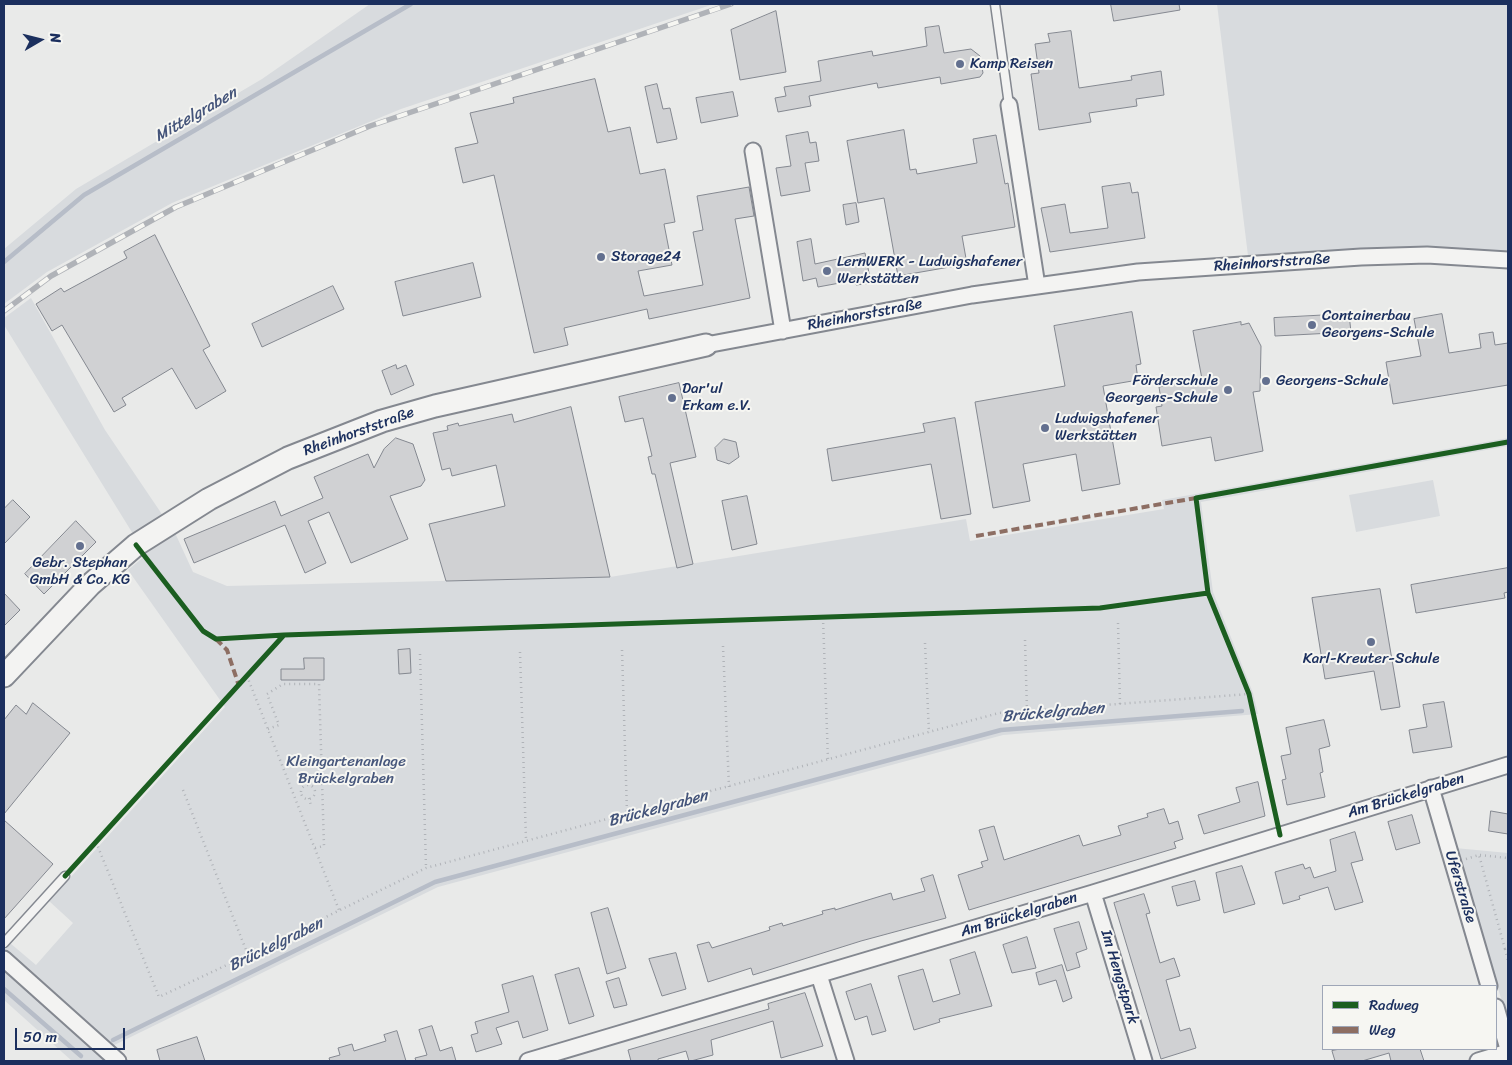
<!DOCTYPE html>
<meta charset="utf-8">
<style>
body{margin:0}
#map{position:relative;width:1512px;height:1065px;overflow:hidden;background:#e9eae9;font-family:Sriracha,sans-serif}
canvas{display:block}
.frame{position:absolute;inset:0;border:5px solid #1b2f5e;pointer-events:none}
.legend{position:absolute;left:1322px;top:985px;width:175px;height:65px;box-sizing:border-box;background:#f6f6f2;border:1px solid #9ea6b7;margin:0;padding:6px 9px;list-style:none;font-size:15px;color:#1b2f5e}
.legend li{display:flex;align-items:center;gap:10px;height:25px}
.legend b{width:25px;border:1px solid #9ea6b7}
.north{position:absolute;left:15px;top:15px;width:50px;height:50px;-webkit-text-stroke:4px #f6f6f2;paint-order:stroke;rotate:82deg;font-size:14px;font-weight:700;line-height:20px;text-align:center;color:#1b2f5e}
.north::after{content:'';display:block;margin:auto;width:18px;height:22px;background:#1b2f5e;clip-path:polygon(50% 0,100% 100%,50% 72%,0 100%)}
.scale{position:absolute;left:15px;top:1028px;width:110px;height:22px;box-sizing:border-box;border:2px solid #1b2f5e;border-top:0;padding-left:6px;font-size:15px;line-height:18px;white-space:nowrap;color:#1b2f5e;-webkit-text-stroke:4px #f6f6f2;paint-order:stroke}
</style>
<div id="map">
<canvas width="1512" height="1065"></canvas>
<div class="frame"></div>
<ul class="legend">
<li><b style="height:6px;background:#1b5e20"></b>Radweg</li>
<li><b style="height:6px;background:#8d6e63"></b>Weg</li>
</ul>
<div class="north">N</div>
<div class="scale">50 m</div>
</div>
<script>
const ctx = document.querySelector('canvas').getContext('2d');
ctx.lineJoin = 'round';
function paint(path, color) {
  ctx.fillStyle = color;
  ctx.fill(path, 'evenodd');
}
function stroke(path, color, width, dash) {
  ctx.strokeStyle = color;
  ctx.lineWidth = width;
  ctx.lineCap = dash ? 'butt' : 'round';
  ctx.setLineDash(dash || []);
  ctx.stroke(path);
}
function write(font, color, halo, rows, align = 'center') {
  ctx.font = font + ' Sriracha,sans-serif';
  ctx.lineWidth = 4;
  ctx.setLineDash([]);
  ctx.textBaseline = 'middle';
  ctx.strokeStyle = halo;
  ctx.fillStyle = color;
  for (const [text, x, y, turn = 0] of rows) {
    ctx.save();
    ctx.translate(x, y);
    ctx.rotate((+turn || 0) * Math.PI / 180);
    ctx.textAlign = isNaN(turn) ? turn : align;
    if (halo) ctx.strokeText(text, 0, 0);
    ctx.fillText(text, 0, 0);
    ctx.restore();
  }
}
const green = new Path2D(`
 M370 4H714L401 109 172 203 47 272 4 304V249L76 189 262 79Z
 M1217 4H1508V268L1427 263 1361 264 1250 272Z
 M31 298 105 430 176 535 193 572 227 586 610 577 966 519 970 541 1164 509 1162 500 1508 438V446L1201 502 1213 592 1253 693 1258 714 1003 735 438 887 100 1052 110 1061H72L4 1000V951L10 943 36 965 73 923 49 901 225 707 128 570 146 555 4 325V318Z
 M1433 480 1440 516 1356 532 1349 495Z
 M1455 848 1508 853V1021Z`);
const stream = new Path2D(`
 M4 262 84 195 411 4
 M4 989 81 1056
 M113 1040 435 882 1001 730 1242 711`);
const building = new Path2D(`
 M1111 4H1179L1180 10 1114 21Z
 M776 11 786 72 740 80 731 30Z
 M939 26 944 53 971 49 980 56 983 73 980 77 941 84 940 77 878 88 877 83 809 96 811 106 778 112 775 98 786 96 784 87 821 81 818 61 872 51 873 56 927 46 925 28Z
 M1071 31 1079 88 1132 80 1131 76 1161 71 1164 95 1136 99 1137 106 1089 113 1091 122 1039 130 1031 74 1039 73 1035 44 1050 42 1048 34Z
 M595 79 608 132 630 127 640 174 665 169 675 222 664 224 672 265 638 271 644 296 703 285 693 232 703 230 697 196 749 187 754 216 735 219 750 298 649 319 647 309 564 328 568 345 534 353 494 175 463 183 455 148 478 143 470 113 514 103 513 98Z
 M657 84 663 109 670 108 677 139 657 143 645 87Z
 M733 92 738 116 701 123 696 98Z
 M904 130 910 170 916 169 917 174 977 163 973 139 996 135 1005 184 1008 183 1015 227 962 236 967 264 898 276 884 198 858 203 847 141Z
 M808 132 810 143 816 142 819 161 805 163 810 191 781 196 776 168 791 166 786 136Z
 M1130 183 1132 193 1138 192 1145 238 1050 252 1041 208 1065 204 1070 233 1108 228 1102 187Z
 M856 203 859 222 846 225 843 205Z
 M155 235 210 346 203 350 226 391 196 409 172 368 122 398 126 405 114 412 62 325 52 331 36 304 61 288 64 292 127 258 124 252Z
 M811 239 815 264 865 253 871 283 856 285V280L818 287 816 278 803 281 797 242Z
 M473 263 481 297 403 316 395 282Z
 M333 286 344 309 262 347 252 324Z
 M1132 312 1141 364 1136 365 1138 380 1103 386 1120 484 1082 491 1076 454 1023 464 1030 501 993 508 975 402 1065 386 1054 326Z
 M1349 314 1351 332 1275 336 1274 318Z
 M1442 314 1449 353 1481 348 1479 334 1493 332 1495 345 1508 343V385L1393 404 1386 362 1421 356 1414 319Z
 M1241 322V325L1249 323 1261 346 1260 391 1253 392 1263 451 1215 461 1211 437 1162 446 1156 407 1162 406 1159 387 1202 379 1193 331Z
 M396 365 397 369 406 365 414 385 391 395 382 371Z
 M679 383 696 457 670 463 693 564 677 568 655 474H652L648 457 652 456 643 418 625 422 619 397Z
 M571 407 610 577 446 581 429 524 505 506 496 465 452 476 450 468 442 470 433 433 448 430 447 426 458 423 459 426 512 414 514 422Z
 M955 418 971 514 941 519 931 464 832 481 827 449 925 432 923 424Z
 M396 438 413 444 425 480 421 486 390 496 408 539 351 563 329 512 308 521 326 563 305 573 285 525 194 563 184 539 275 501 281 516 323 498 314 477 368 454 374 468 384 449Z
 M724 439 736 442 739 457 729 464 717 460 715 448Z
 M747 496 757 544 732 550 722 501Z
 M13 500 30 517 4 544V509Z
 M76 521 96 542 44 594 25 574Z
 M1508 568V592L1504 593 1505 598 1416 613 1411 585Z
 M1380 589 1400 707 1381 710 1374 671 1325 679 1312 598Z
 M4 593 20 610 4 626Z
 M410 649 411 673 399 674 398 650Z
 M304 658H324V680H281V669H304Z
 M1444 702 1452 747 1413 753 1409 730 1427 727 1423 705Z
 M33 703 70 733 4 814V720L16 705 26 714Z
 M1324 720 1330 746 1319 749 1323 772 1320 773 1325 797 1287 805 1282 780 1286 779 1281 756 1291 754 1286 728Z
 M1258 782 1265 816 1204 834 1198 815 1240 802 1236 788Z
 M1164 809 1169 824 1178 821 1183 839 1174 842 1176 848 969 910 958 875 983 867 981 862 988 860 979 830 994 826 1004 860 1079 835 1083 846 1121 835 1118 826 1148 817 1147 814Z
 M1491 811 1508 814V834L1489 831Z
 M1412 815 1420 843 1396 850 1388 822Z
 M4 820 53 864 4 919Z
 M1355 832 1363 860 1351 863 1363 902 1335 910 1328 887 1299 896 1300 899 1283 904 1275 872 1303 864 1305 869 1310 867 1314 878 1336 871 1330 840Z
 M1242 866 1255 904 1224 913 1216 873Z
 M933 875 946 918 861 941 753 975 751 968 708 982 697 945 709 942 712 948 770 930 769 927 782 923 783 926 823 914 822 911 835 908V910L891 893 893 900 925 891 921 879Z
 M1195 881 1200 900 1177 906 1172 887Z
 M1144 894 1150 913 1146 914 1160 963 1174 958 1180 976 1166 980 1180 1031 1190 1028 1196 1048 1161 1059 1114 903Z
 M608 908 626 968 607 974 591 913Z
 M1079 922 1087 949 1076 953 1080 967 1067 971 1054 929Z
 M1027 937 1036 968 1012 973 1003 945Z
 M975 952 992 1006 939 1019 940 1022 914 1030 898 976 923 969 933 1002 960 994 950 960Z
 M676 953 686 989 662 996 649 959Z
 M1062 965 1072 998 1063 1002 1056 980 1039 985 1036 973Z
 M579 968 594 1016 569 1024 555 975Z
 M533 976 548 1030 523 1038 518 1021 496 1028 502 1044 476 1052 471 1035 478 1033 475 1022 509 1012 502 985Z
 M619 978 627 1005 614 1008 606 982Z
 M871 984 886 1031 872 1035 867 1016 855 1020 846 992Z
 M805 993 823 1046 781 1058 773 1021 711 1040 713 1055 691 1061H689L686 1051 658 1059V1061H631L628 1050 769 1009 768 1004Z
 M432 1026 440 1051 452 1047 456 1061H416L415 1058 427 1055 419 1030Z
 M397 1031 406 1061H330L329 1058 340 1055 338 1048 352 1044 354 1051 386 1041 384 1035Z
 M197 1037 205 1061H160L157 1050Z
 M1340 1049H1420L1424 1061H1391L1389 1053 1362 1061H1335L1332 1051Z`);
const path = new Path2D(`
 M823 618 828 760
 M1118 623 1120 704
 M1025 640 1027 711
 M925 643 929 733
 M723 646 729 787
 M622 650 627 813
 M520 652 526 840
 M420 654 426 867
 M247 676 339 910
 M268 729 279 725 267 694 283 684H319L324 846 315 848
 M305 778 307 785
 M301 792a7 7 0 1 1 14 0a7 7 0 1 1-14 0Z
 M183 790 248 955 426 868 999 713 1249 694
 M309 798 311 806
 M96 842 159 997 248 955
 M1480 855 1508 858
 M1466 859 1479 855 1505 949 1508 948
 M1505 949 1508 961`);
const lane = new Path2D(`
 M995 4 1009 105
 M4 943 65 876`);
const street = new Path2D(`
 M1009 105 1037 286
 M753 151 783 331
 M706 345 972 295 1138 272 1361 257 1427 255 1508 260
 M1431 788 1489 986
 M1093 893 1144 1061
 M4 959 118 1061
 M819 975 846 1061
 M1496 1007 1508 1049
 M528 1061 1093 893 1508 765
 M1478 1061 1508 1052`);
const secondary = new Path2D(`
 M4 676 91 584 136 545 209 499 288 458 382 421 435 406 706 345`);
const rail = new Path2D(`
 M4 311 51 276 176 207 370 126 731 4`);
const quiet = new Path2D(`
 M976 536 1196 498
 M216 639 227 650 239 686`);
const cycleway = new Path2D(`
 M136 545 203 631 216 639 284 635
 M1280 835 1249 694 1208 593 1196 498 1508 442
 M65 876 284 635 1100 608 1208 593`);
const markers = [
 [960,64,5,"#63708f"],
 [601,257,5,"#63708f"],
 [827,271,5,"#63708f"],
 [1312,325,5,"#63708f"],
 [1266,381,5,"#63708f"],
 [1228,390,5,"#63708f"],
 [672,398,5,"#63708f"],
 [1045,428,5,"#63708f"],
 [80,546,5,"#63708f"],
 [1371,642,5,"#63708f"]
];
const poiNames = [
 ["Kamp Reisen",970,64],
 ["Storage24",611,257],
 ["LernWERK - Ludwigshafener",837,262],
 ["Werkstätten",837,279],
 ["Containerbau",1322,316],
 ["Georgens-Schule",1322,333],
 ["Förderschule",1218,381,"right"],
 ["Georgens-Schule",1218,398,"right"],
 ["Georgens-Schule",1276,381],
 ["Dar'ul",682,389],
 ["Erkam e.V.",682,406],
 ["Ludwigshafener",1055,419],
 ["Werkstätten",1055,436],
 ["Gebr. Stephan",80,563,"center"],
 ["GmbH & Co. KG",80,580,"center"],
 ["Karl-Kreuter-Schule",1371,659,"center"]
];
const streetNames = [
 ["Rheinhorststraße",1272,263,-4],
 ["Rheinhorststraße",865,315,-11],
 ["Rheinhorststraße",359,432,-20],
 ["Am Brückelgraben",1406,796,-17],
 ["Uferstraße",1460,887,73],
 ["Am Brückelgraben",1019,915,-17],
 ["Im Hengstpark",1119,977,73]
];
const parkNames = [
 ["Kleingartenanlage",346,762],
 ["Brückelgraben",346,779]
];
const waterNames = [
 ["Mittelgraben",196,115,-30],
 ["Brückelgraben",1053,713,-5],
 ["Brückelgraben",658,809,-15],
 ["Brückelgraben",276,945,-26]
];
paint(green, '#d8dbde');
stroke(stream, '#b7bdc8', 4.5);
paint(building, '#d0d1d3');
stroke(building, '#848890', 1);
stroke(lane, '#848890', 11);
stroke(street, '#848890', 19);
stroke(secondary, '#848890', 25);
stroke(path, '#b0b3b8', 2.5, [1, 4]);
stroke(lane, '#f3f3f2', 8);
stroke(street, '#f3f3f2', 15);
stroke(secondary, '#f3f3f2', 21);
stroke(rail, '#b0b3b8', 5.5);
stroke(rail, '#f6f6f2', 4, [11]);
stroke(quiet, '#8d6e63', 4, [8, 4]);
stroke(cycleway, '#1b5e20', 5);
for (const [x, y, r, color] of markers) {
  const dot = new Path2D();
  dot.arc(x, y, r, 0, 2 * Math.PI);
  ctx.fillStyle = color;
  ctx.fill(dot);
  stroke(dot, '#f6f6f2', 2);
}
write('15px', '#1b2f5e', '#f6f6f2', poiNames, 'left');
write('15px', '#1b2f5e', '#f6f6f2', streetNames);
write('15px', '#47577c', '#f6f6f2', parkNames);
write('italic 16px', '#44547a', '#f6f6f2', waterNames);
</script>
